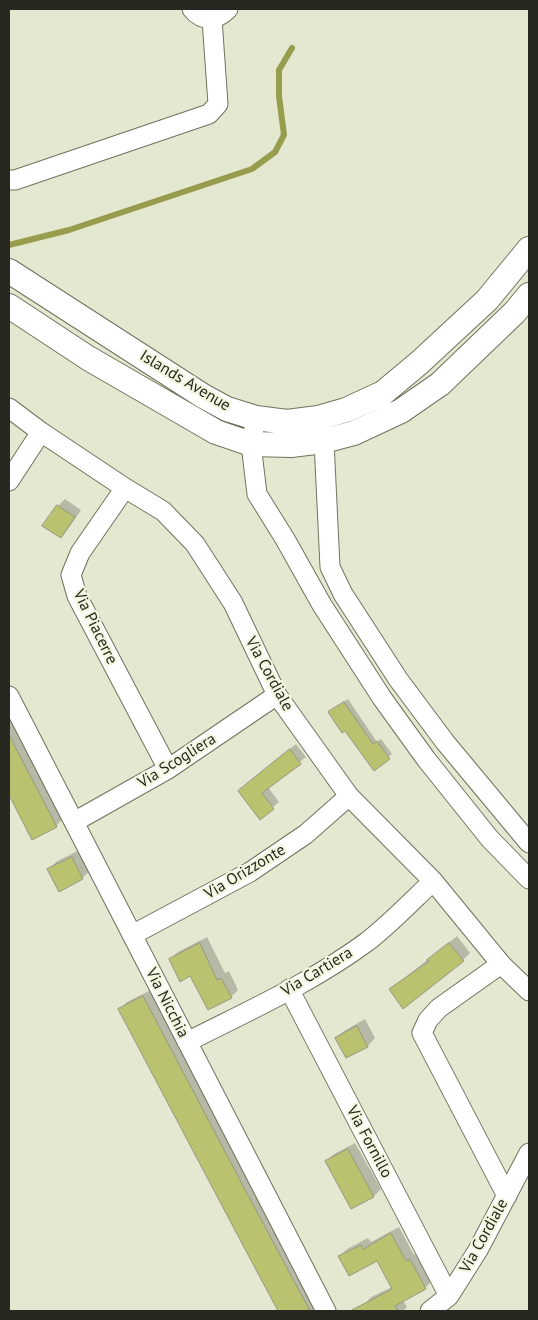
<!DOCTYPE html>
<style>
body{margin:0}
#map{position:relative;width:538px;height:1320px;overflow:hidden;background:#e5e8d1;font-family:"PT Sans",sans-serif}
canvas{display:block}
.frame{position:absolute;inset:0;border:10px solid #27281f;pointer-events:none}
</style>
<div id="map">
<canvas width="538" height="1320"></canvas>
<div class="frame"></div>
</div>
<script>
const ctx = document.querySelector('canvas').getContext('2d');
ctx.lineJoin = 'round';
function paint(path, color) {
  ctx.fillStyle = color;
  ctx.fill(path, 'evenodd');
}
function stroke(path, color, width, dash) {
  ctx.strokeStyle = color;
  ctx.lineWidth = width;
  ctx.lineCap = dash ? 'butt' : 'round';
  ctx.setLineDash(dash || []);
  ctx.stroke(path);
}
function write(font, color, halo, rows, align = 'center') {
  ctx.font = font + ' "PT Sans",sans-serif';
  ctx.lineWidth = 4.5;
  ctx.setLineDash([]);
  ctx.textBaseline = 'middle';
  ctx.strokeStyle = halo;
  ctx.fillStyle = color;
  for (const [text, x, y, turn = 0] of rows) {
    ctx.save();
    ctx.translate(x, y);
    ctx.rotate((+turn || 0) * Math.PI / 180);
    ctx.textAlign = isNaN(turn) ? turn : align;
    if (halo) ctx.strokeText(text, 0, 0);
    ctx.fillText(text, 0, 0);
    ctx.restore();
  }
}
const shadow = new Path2D(`
 M65 499 81 510 68 529 61 537 58 506Z
 M348 699 377 742 381 739 392 754 374 769 333 709Z
 M9 714 64 818 56 826 33 838 9 793Z
 M296 744 306 757 268 787 279 802 260 818 245 785Z
 M79 850 90 871 82 878 49 869 56 862Z
 M457 936 470 953 463 960 391 989Z
 M207 937 225 973 229 971 238 990 231 997 191 975 170 959 178 952Z
 M151 990 321 1311H279L120 1009 127 1002Z
 M365 1019 375 1038 368 1046 346 1057 336 1038 344 1031Z
 M355 1143 381 1189 374 1196 351 1208 326 1162 334 1154Z
 M399 1227 414 1255 417 1253 432 1281 425 1288 403 1300 407 1307 403 1311H368L364 1305 371 1297 392 1287 377 1259 340 1256 347 1249 368 1238 371 1242Z`);
const stream = new Path2D(`
 M9 245 69 230 252 169 275 152 284 135 279 96V70L292 48`);
const building = new Path2D(`
 M57 505 75 517 61 538 42 526Z
 M344 702 373 744 377 741 390 759 374 771 345 731 342 733 328 712Z
 M9 735 57 827 32 840 9 795Z
 M290 749 301 764 262 793 274 809 260 820 238 791Z
 M72 857 83 879 59 892 47 869Z
 M200 943 217 980 221 978 232 998 208 1010 190 976 180 982 169 959Z
 M449 943 464 961 403 1009 389 989 429 961 427 960Z
 M143 996 240 1180 310 1311H278L246 1251 118 1009Z
 M357 1026 368 1047 346 1058 335 1038Z
 M348 1149 374 1197 351 1209 325 1161Z
 M391 1233 406 1261 410 1259 426 1289 395 1306 398 1311H350L392 1289 377 1261 349 1276 338 1256 361 1245 363 1249Z`);
const minor = new Path2D(`
 M192 9C203 22 216 21 228 9
 M9 180H15L209 114 218 104 212 19
 M9 408 41 432 125 488 163 511 195 544 233 603 277 695 349 796 433 881 501 964 529 991
 M256 418 251 444 257 494 285 539 322 605 382 698 426 759 490 839 529 879
 M320 428 324 441 330 567 343 594 398 679 445 742 529 843
 M9 481 41 432
 M125 488 80 553 71 575 77 596 168 769
 M9 696 326 1311
 M74 822 168 769 277 695
 M132 935 250 872 306 834 349 796
 M501 964 439 1008 428 1020 422 1033 507 1196
 M289 989 449 1296
 M187 1042C248 1011 313 982 368 941 391 923 412 901 433 881
 M430 1311 449 1296 478 1250 529 1153`);
const tertiary = new Path2D(`
 M9 271 203 396 227 409 256 418 287 422 318 418 346 410 383 393 419 363 487 300 529 249
 M9 306 88 358 216 432 251 444 291 445 324 441 354 433 401 411 440 384 515 312 529 295`);
const streetNames = [
 ["Islands Avenue",185,381,31],
 ["Via Piacerre",95,627,64],
 ["Via Cordiale",269,674,61],
 ["Via Scogliera",177,761,-32],
 ["Via Orizzonte",245,872,-31],
 ["Via Cartiera",317,972,-31],
 ["Via Nicchia",167,1003,63],
 ["Via Fornillo",369,1142,62],
 ["Via Cordiale",484,1236,-61]
];
paint(shadow, '#0003');
stroke(stream, '#979d4c', 6);
paint(building, '#bac270');
stroke(building, '#949781', 1);
stroke(minor, '#70725e', 21);
stroke(tertiary, '#70725e', 26);
stroke(minor, '#fff', 19);
stroke(tertiary, '#fff', 24);
write('16px', '#27281f', '#f3f6de', streetNames);
</script>
